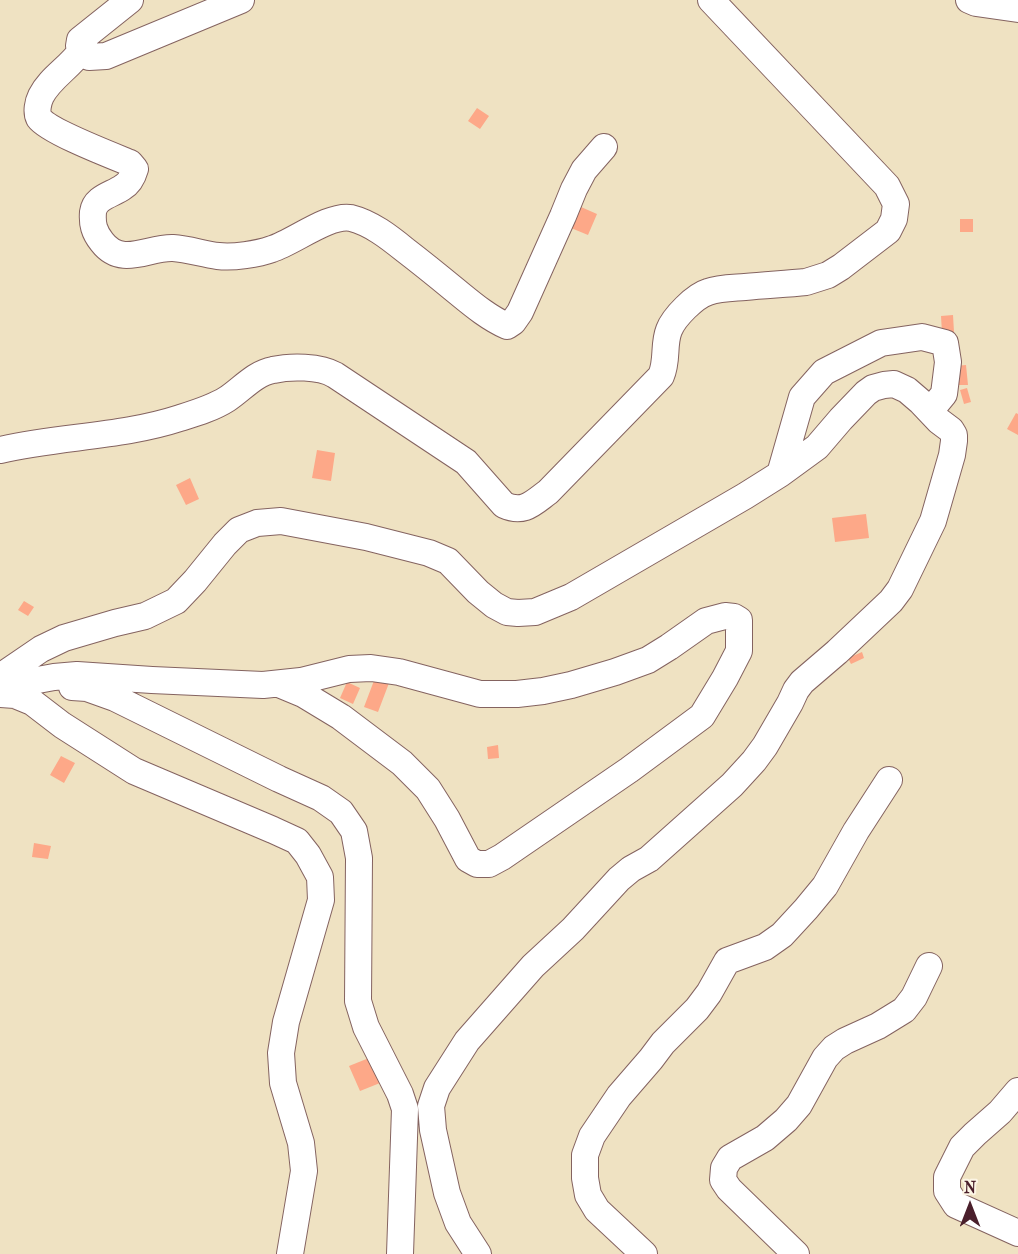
<!DOCTYPE html>
<style>
body{margin:0}
#map{position:relative;width:1018px;height:1254px;overflow:hidden;background:#efe2c2;font-family:"IM FELL French Canon",serif}
canvas{display:block}
.north{position:absolute;left:940px;top:1176px;width:60px;height:60px;-webkit-text-stroke:4px #fcf5e5;paint-order:stroke;rotate:0deg;font-size:16px;font-weight:700;line-height:24px;text-align:center;color:#4a1f2b}
.north::after{content:'';display:block;margin:auto;width:21px;height:27px;background:#4a1f2b;clip-path:polygon(50% 0,100% 100%,50% 72%,0 100%)}
</style>
<div id="map">
<canvas width="1018" height="1254"></canvas>
<div class="north">N</div>
</div>
<script>
const ctx = document.querySelector('canvas').getContext('2d');
ctx.lineJoin = 'round';
function paint(path, color) {
  ctx.fillStyle = color;
  ctx.fill(path, 'evenodd');
}
function stroke(path, color, width, dash) {
  ctx.strokeStyle = color;
  ctx.lineWidth = width;
  ctx.lineCap = dash ? 'butt' : 'round';
  ctx.setLineDash(dash || []);
  ctx.stroke(path);
}
const building = new Path2D(`
 M477 108 489 116 480 129 468 121Z
 M581 207 597 214 588 235 571 228Z
 M960 219H973V232H960Z
 M953 315 954 332 942 333 941 316Z
 M966 365 968 385H956L955 366Z
 M967 388 971 402 964 404 960 390Z
 M1016 413 1018 414V435L1007 429Z
 M317 450 335 453 331 481 312 478Z
 M190 478 199 499 186 505 176 485Z
 M866 514 869 538 835 542 832 518Z
 M24 601 34 607 28 616 18 610Z
 M862 652 864 658 851 664 848 658Z
 M375 678 389 683 378 712 364 707Z
 M347 682 360 688 353 704 340 698Z
 M498 745 499 758 488 759 487 747Z
 M61 756 75 763 64 783 50 775Z
 M34 843 51 846 48 859 32 857Z
 M369 1058 380 1083 360 1091 349 1066Z`);
const minor = new Path2D(`
 M130 0 80 40 79 46 84 55 89 57 106 56 241 0
 M969 0 976 3 1018 9
 M81 51C69 68 50 78 41 96 38 102 36 112 39 118 48 131 113 156 130 163L135 169C133 176 130 183 123 187 112 195 95 197 93 212 92 224 94 232 102 242 122 268 148 247 173 248 188 249 203 254 218 256 233 258 258 254 272 249 294 242 329 214 351 218 371 223 389 237 405 250 422 263 438 276 455 290 471 303 487 317 507 326L513 322 520 312 563 216 574 189 584 170 604 147
 M0 450C60 436 122 437 180 418 196 413 213 408 227 399 241 390 255 373 273 370 290 366 320 366 335 375L466 462 504 505C524 514 533 503 548 492L661 376C668 360 663 345 669 330 674 317 695 296 708 292 719 288 733 288 745 287 765 285 786 284 806 282L828 275 841 267 888 231 894 219 896 204 887 186 711 0
 M780 474 802 397 824 372 881 343 922 337 945 343 948 362 944 394 930 411
 M0 677 41 649 64 638 115 623 145 616 176 601 195 581 225 544 239 530 257 523 281 521 366 537 429 553 448 561 478 592 494 605 507 612 518 613 535 612 571 597 745 496 780 474 817 447 841 419 866 393 873 388 884 385 894 384 907 390 921 402 939 421 951 430 954 435V441L952 455 933 521 900 589 891 601 837 652 802 682 796 690 790 703 765 746 754 761 732 785 649 859 631 869 619 879 573 929 533 966 467 1041 437 1088 431 1106 433 1130 447 1193 458 1223 478 1254
 M27 682 54 677 77 675 152 680 263 685 301 681 349 669 371 668 399 672 480 694H517L543 691 571 685 615 672 648 660 669 647 706 621 725 616 734 617 739 620V651L725 678 702 716 629 770 502 857 489 864H477L468 859 447 819 428 789 402 763 341 717 303 694 279 684
 M72 687 87 688 115 698 279 779 321 798 341 812 354 831 359 858 358 1001 366 1027 400 1094 405 1109 400 1254
 M0 694 15 695 32 702 62 725 134 771 273 830 297 841 308 855 320 877 321 900 286 1022 281 1053 283 1083 301 1143 304 1171 290 1254
 M1018 1091 1000 1112 975 1134 962 1147 947 1177V1191L956 1205 1018 1233
 M644 1254 597 1210 588 1195 585 1178V1155L592 1136 619 1096 651 1059 663 1043 697 1009 709 993 727 961 765 947 782 935 806 909 825 886 856 831 889 780
 M796 1254 729 1189 723 1180 724 1168 730 1158 765 1138 786 1120 799 1105 825 1058 834 1048 845 1041 878 1026 904 1010 914 997 929 966`);
paint(building, '#fda888');
stroke(minor, '#846360', 28);
stroke(minor, '#fff', 26);
</script>
